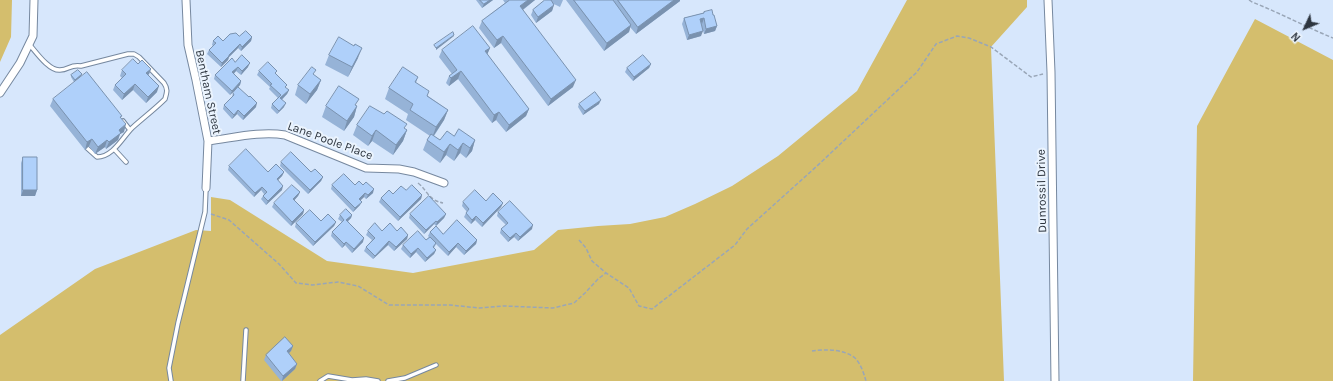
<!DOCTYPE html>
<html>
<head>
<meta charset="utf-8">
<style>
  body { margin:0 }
  #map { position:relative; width:1333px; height:381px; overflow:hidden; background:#d7e7fc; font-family:Karla,sans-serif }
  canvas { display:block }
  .north { position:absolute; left:1285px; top:8px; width:40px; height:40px; -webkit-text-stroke:3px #ebf4fe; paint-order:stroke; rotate:226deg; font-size:11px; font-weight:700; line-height:16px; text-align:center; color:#2d353f }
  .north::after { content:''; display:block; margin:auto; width:14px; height:18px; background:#2d353f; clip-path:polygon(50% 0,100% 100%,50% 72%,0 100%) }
</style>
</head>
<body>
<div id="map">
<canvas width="1333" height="381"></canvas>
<div class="north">N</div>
</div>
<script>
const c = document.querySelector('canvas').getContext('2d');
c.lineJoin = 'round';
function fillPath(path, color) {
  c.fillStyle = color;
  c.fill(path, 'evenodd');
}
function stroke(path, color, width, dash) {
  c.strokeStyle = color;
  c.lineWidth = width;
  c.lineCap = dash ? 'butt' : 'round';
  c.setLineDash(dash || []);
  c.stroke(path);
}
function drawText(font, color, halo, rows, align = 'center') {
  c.font = font + ' Karla,sans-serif';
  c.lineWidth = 4;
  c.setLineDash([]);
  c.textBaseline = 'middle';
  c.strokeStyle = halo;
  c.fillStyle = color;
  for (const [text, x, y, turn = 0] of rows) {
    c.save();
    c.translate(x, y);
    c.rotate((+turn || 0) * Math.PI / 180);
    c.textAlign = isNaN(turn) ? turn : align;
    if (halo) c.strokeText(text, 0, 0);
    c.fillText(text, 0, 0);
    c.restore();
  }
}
fillPath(new Path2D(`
  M 0,0 L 12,0 L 11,37 L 0,62 Z
  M 907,0 L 1027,0 L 1027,7 L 991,47 L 1004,381 L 0,381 L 0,335 L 95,269 L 196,230 L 211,231 L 211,197 L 230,200 L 327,261 L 413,273 L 534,250 L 558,230 L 598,226 L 630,224 L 665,217 L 695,204 L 732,186 L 778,156 L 857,91 Z
  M 1255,19 L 1333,60 L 1333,381 L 1193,381 L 1197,126 Z`), '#d4be6d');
const service = new Path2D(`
  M 29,44 C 36,52 49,71 60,70 C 69,70 70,64 81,66 L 128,54 L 134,54 L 139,57 L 164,83 C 168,89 167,92 165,99 C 155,109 143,118 132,128 C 122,138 113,157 97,157 L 87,148
  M 123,121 L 130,130
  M 114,149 L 126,162
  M 171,381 L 169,368 L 178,323 L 205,212 L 206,188
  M 243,381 L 246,330
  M 320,381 L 328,376 L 352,380 L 366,379 L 378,381
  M 388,381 L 405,378 L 436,365`);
const minor = new Path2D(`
  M 186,0 L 188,45 L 196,80 L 208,141 L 206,188
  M 1048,0 L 1051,72 L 1055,381
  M 0,93 L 20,63 L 33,36 L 34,0
  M 208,141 C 233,138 260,131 285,135 L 366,168 L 399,169 L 414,172 L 444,183`);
stroke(service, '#76889f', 5.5);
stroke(minor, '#76889f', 9);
stroke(new Path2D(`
  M 1249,0 L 1252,2 C 1280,13 1306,27 1333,38
  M 418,183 C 428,191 428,200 443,203
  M 211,214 L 229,220 L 279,264 L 296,283 L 312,285 L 338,282 L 358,286 L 389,305 L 450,305 L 479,308 L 504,306 L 553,308 L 574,303 L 585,293 L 598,279 L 606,273
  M 579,240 L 586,248 L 592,261 L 606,273 L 629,288 L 639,306 L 652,309 L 735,245 L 747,229 L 817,166 L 917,72 L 936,44 L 957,36 L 969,38 L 991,47 L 1031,77 L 1043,74
  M 812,351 C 825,349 844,349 855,358 C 861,364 864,374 866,381`), '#99a6b7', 1.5, [4, 2]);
stroke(service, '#fff', 3.5);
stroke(minor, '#fff', 7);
fillPath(new Path2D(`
  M 476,0 L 493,0 L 482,8 Z
  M 503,0 L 535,0 L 523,10 L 573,87 L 548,106 L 501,43 L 494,48 L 479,28 L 482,21 L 505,3 Z
  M 545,0 L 563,0 L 560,7 L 554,4 L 552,11 L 536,23 L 531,15 L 533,10 Z
  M 566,0 L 680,0 L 680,1 L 636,34 L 630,27 L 629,32 L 604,51 Z
  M 704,12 L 713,15 L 717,26 L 715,31 L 704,34 L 701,24 L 701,36 L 687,40 L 682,24 L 684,18 L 703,13 Z
  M 239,36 L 252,37 L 251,41 L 241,51 L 238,48 L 229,57 L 228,60 L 221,67 L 207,54 L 209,50 L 213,46 L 212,45 L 213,41 L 223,41 Z
  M 490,48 L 487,54 L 529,109 L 526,116 L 506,132 L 496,120 L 492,123 L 458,79 L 449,86 L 446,83 L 449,76 L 452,74 L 439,57 L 442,50 Z
  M 329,55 L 358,58 L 348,77 L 325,65 Z
  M 235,62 L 248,67 L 241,75 L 236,71 L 234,74 L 241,81 L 240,85 L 230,95 L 214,79 L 215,75 Z
  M 138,64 L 151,69 L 149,74 L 148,75 L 157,92 L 146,103 L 133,90 L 122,100 L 113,90 L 115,85 L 122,78 L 120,76 L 122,70 Z
  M 651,64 L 649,68 L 633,81 L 625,72 L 627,68 Z
  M 259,71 L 276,74 L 286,88 L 289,90 L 287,94 L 282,100 L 284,107 L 277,114 L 271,108 L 272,104 L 278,98 L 269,89 L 270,87 L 257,75 Z
  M 82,74 L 81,76 L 74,82 L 71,77 L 71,75 Z
  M 314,75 L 321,80 L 317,90 L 306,104 L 295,95 L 298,85 Z
  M 418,77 L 416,83 L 428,96 L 448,110 L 444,120 L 434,136 L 440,140 L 454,136 L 475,140 L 472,151 L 466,158 L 460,153 L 454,161 L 446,155 L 440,163 L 423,150 L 427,140 L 430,136 L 406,120 L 408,114 L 385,99 L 389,88 Z
  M 233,93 L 256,107 L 243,120 L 237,114 L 232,119 L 223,109 L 224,105 L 232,97 Z
  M 53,99 L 121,118 L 124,132 L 120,134 L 118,140 L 106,149 L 105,147 L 95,154 L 89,146 L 85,150 L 50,106 Z
  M 579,104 L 599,104 L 583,115 L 578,107 Z
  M 326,106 L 357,106 L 354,117 L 344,131 L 322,117 Z
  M 357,125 L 405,129 L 407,130 L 403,141 L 393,155 L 372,141 L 368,146 L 353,135 Z
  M 23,157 L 37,190 L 35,196 L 21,196 L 21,163 Z
  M 281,162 L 311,172 L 323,177 L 321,181 L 308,194 L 280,166 Z
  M 229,166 L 268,172 L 284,172 L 282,176 L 278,180 L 282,190 L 266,205 L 261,199 L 263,196 L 264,194 L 261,190 L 254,197 L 228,170 Z
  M 332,185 L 363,185 L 373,193 L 366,199 L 364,197 L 360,200 L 360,205 L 353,212 L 331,189 Z
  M 406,190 L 422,195 L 421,199 L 398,221 L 379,202 L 381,198 Z
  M 300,192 L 298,196 L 294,200 L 304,210 L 303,214 L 291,226 L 272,207 L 274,203 Z
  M 486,201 L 503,203 L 501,207 L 482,227 L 475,220 L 471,224 L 464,217 L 466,213 L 467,212 L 462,206 L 463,202 Z
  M 498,212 L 532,229 L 518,241 L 514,237 L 508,242 L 500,233 L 501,229 L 506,225 L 497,216 Z
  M 410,214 L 446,214 L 444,218 L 436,226 L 443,234 L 477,240 L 476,244 L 464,255 L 456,247 L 448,256 L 436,244 L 434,248 L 436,250 L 434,254 L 425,262 L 416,252 L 410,258 L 401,249 L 403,245 L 426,240 L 429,237 L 428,236 L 430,232 L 436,226 L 434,224 L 424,234 L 409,218 Z
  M 340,215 L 352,215 L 351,218 L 348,221 L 363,242 L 352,253 L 345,245 L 342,248 L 331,236 L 332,232 L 342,222 L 338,219 Z
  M 321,221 L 336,222 L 334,226 L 313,246 L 295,227 L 296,223 Z
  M 368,231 L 397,231 L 408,235 L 407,239 L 394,251 L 388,245 L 373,259 L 364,251 L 366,247 L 372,240 L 366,235 Z
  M 293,346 L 291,351 L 289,353 L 297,364 L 295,369 L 282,381 L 281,381 L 264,360 L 266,355 Z`), '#96b3d7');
fillPath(new Path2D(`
  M 490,0 L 493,0 L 482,8 L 484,4 Z
  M 528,0 L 535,0 L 517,14 L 520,6 Z
  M 674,0 L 680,0 L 680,1 L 636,34 L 638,27 Z
  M 554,5 L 552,11 L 536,23 L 538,17 Z
  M 704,18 L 702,24 L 700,19 Z
  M 631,25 L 629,32 L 604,51 L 607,43 Z
  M 717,26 L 715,31 L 704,34 L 706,29 Z
  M 703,31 L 701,36 L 687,40 L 689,35 Z
  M 454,35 L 454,36 L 436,50 L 436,48 Z
  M 503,36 L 501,43 L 494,48 L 497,40 Z
  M 252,37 L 251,41 L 241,51 L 242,47 Z
  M 240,44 L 238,48 L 229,57 L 228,60 L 221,67 L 222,63 L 229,55 Z
  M 362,48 L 358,58 L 348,77 L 352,67 Z
  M 490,48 L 487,55 L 485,51 Z
  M 250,63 L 248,67 L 241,75 L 242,71 Z
  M 651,64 L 649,68 L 633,81 L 634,77 Z
  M 238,67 L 236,71 L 231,76 L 232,72 Z
  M 151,69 L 149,74 L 144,79 L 146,73 Z
  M 461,71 L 458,79 L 449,86 L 451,78 Z
  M 82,74 L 81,76 L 74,82 L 75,80 Z
  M 321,80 L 317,90 L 306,104 L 310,94 Z
  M 576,80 L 573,87 L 548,106 L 551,99 Z
  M 241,81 L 240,85 L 230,95 L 232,91 Z
  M 135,84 L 133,90 L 122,100 L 124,94 Z
  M 159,86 L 157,92 L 146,103 L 148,97 Z
  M 289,90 L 287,94 L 279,102 L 280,98 Z
  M 601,100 L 599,104 L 583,115 L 585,111 Z
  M 257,103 L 256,107 L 243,120 L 244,116 Z
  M 286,103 L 284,107 L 277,114 L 279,111 Z
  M 357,106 L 354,117 L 344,131 L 347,121 Z
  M 529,109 L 526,116 L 506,132 L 509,125 Z
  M 238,110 L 237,114 L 232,119 L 234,115 Z
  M 448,110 L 444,120 L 432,138 L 436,127 Z
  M 499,112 L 496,120 L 492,123 L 494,115 Z
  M 126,124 L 124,132 L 120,134 L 118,140 L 106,149 L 109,142 L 119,130 Z
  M 376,130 L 372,141 L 368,146 L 372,136 Z
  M 407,130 L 403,141 L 393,155 L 396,145 Z
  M 92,139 L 89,146 L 85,150 L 87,142 Z
  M 107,140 L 105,147 L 95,154 L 98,147 Z
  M 475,140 L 472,151 L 466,158 L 470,148 Z
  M 463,143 L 460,153 L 454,161 L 458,150 Z
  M 450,144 L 446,155 L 440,163 L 444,152 Z
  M 284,172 L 282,176 L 275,183 L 277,179 Z
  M 323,177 L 321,181 L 308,194 L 310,190 Z
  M 283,186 L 282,190 L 266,205 L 268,201 Z
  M 262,187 L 261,190 L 254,197 L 255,193 Z
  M 374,189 L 373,193 L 366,199 L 368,195 Z
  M 23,190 L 37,190 L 35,196 L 21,196 Z
  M 300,192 L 298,196 L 292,203 L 293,199 Z
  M 365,193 L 364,197 L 358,203 L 359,199 Z
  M 422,195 L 421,199 L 398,221 L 400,217 Z
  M 362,202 L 360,205 L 353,212 L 355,208 Z
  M 503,203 L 501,207 L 482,227 L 483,223 Z
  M 304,210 L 303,214 L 291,226 L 292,222 Z
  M 446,214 L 444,218 L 436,226 L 437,222 Z
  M 352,215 L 351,218 L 345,224 L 346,220 Z
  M 476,216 L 475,220 L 471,224 L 472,220 Z
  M 436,221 L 434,224 L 424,234 L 426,230 Z
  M 336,222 L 334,226 L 313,246 L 315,242 Z
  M 533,225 L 532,229 L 518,241 L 520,237 Z
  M 516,233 L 514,237 L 508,242 L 510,238 Z
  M 408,235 L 407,239 L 394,251 L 396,247 Z
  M 364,238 L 363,242 L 352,253 L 354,249 Z
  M 477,240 L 476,244 L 464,255 L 466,251 Z
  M 389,241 L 388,245 L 373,259 L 375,256 Z
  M 346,242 L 345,245 L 342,248 L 344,244 Z
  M 458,243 L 456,247 L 448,256 L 449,252 Z
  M 418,248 L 416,252 L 410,258 L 411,254 Z
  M 436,250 L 434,254 L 425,262 L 427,258 Z
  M 293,346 L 291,351 L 285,357 L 287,351 Z
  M 297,364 L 295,369 L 282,381 L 283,376 Z`), '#7a92af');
const building = new Path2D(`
  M 480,0 L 490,0 L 484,4 Z
  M 510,0 L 528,0 L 520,6 L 576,80 L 551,99 L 503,36 L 497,40 L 482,21 Z
  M 545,0 L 551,0 L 554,5 L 538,17 L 533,10 Z
  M 574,0 L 613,0 L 631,25 L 607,43 Z
  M 618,0 L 674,0 L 638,27 Z
  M 712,10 L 713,15 L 714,15 L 717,26 L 706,29 L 704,18 L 700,19 L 703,31 L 689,35 L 684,18 L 704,13 L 704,12 Z
  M 473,26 L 490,48 L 485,51 L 529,109 L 509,125 L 499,112 L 494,115 L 461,71 L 451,78 L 449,76 L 457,70 L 442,50 Z
  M 246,31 L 252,37 L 242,47 L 240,44 L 229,55 L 229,56 L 222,63 L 209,50 L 216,43 L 213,41 L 218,36 L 223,41 L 230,34 L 236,33 L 239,36 Z
  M 453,32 L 454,35 L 436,48 L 434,45 Z
  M 339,37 L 354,46 L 355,44 L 362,48 L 352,67 L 329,55 Z
  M 242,55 L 250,63 L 242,71 L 238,67 L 232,72 L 241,81 L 232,91 L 215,75 L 232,58 L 235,62 Z
  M 643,55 L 651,64 L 634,77 L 627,68 Z
  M 133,59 L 138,64 L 142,60 L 151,69 L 146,73 L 159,86 L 148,97 L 135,84 L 124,94 L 115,85 L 126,74 L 122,70 Z
  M 268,62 L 277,71 L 275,73 L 287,85 L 285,87 L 289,90 L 280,98 L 286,103 L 279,111 L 272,104 L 281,95 L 270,85 L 272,84 L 259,71 Z
  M 312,67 L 316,70 L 313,74 L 321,80 L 310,94 L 298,85 Z
  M 403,67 L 418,77 L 415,82 L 429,91 L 427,96 L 448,110 L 436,127 L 410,110 L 413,104 L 389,88 Z
  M 78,70 L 82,74 L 75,80 L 71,75 Z
  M 87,72 L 122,116 L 120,117 L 126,124 L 119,130 L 121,133 L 109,142 L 107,140 L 98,147 L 92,139 L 87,142 L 53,99 Z
  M 339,86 L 359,99 L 355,105 L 357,106 L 347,121 L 326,106 Z
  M 238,87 L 249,97 L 250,96 L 257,103 L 244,116 L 238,110 L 234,115 L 224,105 L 234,95 L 233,93 Z
  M 595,92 L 601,100 L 585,111 L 579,104 Z
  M 370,106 L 384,114 L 387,111 L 407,124 L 404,128 L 407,130 L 396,145 L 376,130 L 372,136 L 357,125 Z
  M 459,129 L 475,140 L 470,148 L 463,143 L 458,150 L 450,144 L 444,152 L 427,140 L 431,134 L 440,140 L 447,131 L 454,136 Z
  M 246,149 L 268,172 L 276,164 L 284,172 L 277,179 L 283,186 L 268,201 L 263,196 L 267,192 L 262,187 L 255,193 L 229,166 Z
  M 291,152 L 311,172 L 315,169 L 323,177 L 310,190 L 281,162 Z
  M 23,157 L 37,157 L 37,190 L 23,190 Z
  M 344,174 L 355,185 L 359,181 L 363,185 L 366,182 L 374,189 L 368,195 L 365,193 L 359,199 L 362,202 L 355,208 L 332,185 Z
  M 292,185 L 300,192 L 293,199 L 304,210 L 292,222 L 274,203 Z
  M 412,185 L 422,195 L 400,217 L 381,198 L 389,190 L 393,194 L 401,186 L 406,190 Z
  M 475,190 L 486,201 L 493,193 L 503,203 L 483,223 L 476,216 L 472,220 L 466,213 L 469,209 L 463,202 Z
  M 429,196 L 446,214 L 437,222 L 436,221 L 426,230 L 410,214 Z
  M 510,201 L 533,225 L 520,237 L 516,233 L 510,238 L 501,229 L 508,223 L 498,212 Z
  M 346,209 L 352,215 L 346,220 L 364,238 L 354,249 L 346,242 L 344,244 L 332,232 L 344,220 L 340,215 Z
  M 310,210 L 321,221 L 328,214 L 336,222 L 315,242 L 296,223 Z
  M 457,220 L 477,240 L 466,251 L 458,243 L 449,252 L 430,232 L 436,226 L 443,234 Z
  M 375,223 L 382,231 L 390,223 L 397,231 L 401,227 L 408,235 L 396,247 L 389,241 L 375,256 L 366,247 L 375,238 L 368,231 Z
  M 418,231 L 426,240 L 430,237 L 436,243 L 433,247 L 436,250 L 427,258 L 418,248 L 411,254 L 403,245 Z
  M 285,337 L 293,346 L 287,351 L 297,364 L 283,376 L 266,355 Z`);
fillPath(building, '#afd0fa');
stroke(building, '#7a92af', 1);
drawText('12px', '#2d353f', '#ebf4fe', [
  ["Bentham Street",208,92,78],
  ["Lane Poole Place",330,141,20],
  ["Dunrossil Drive",1042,191,-91]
]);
</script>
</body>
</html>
